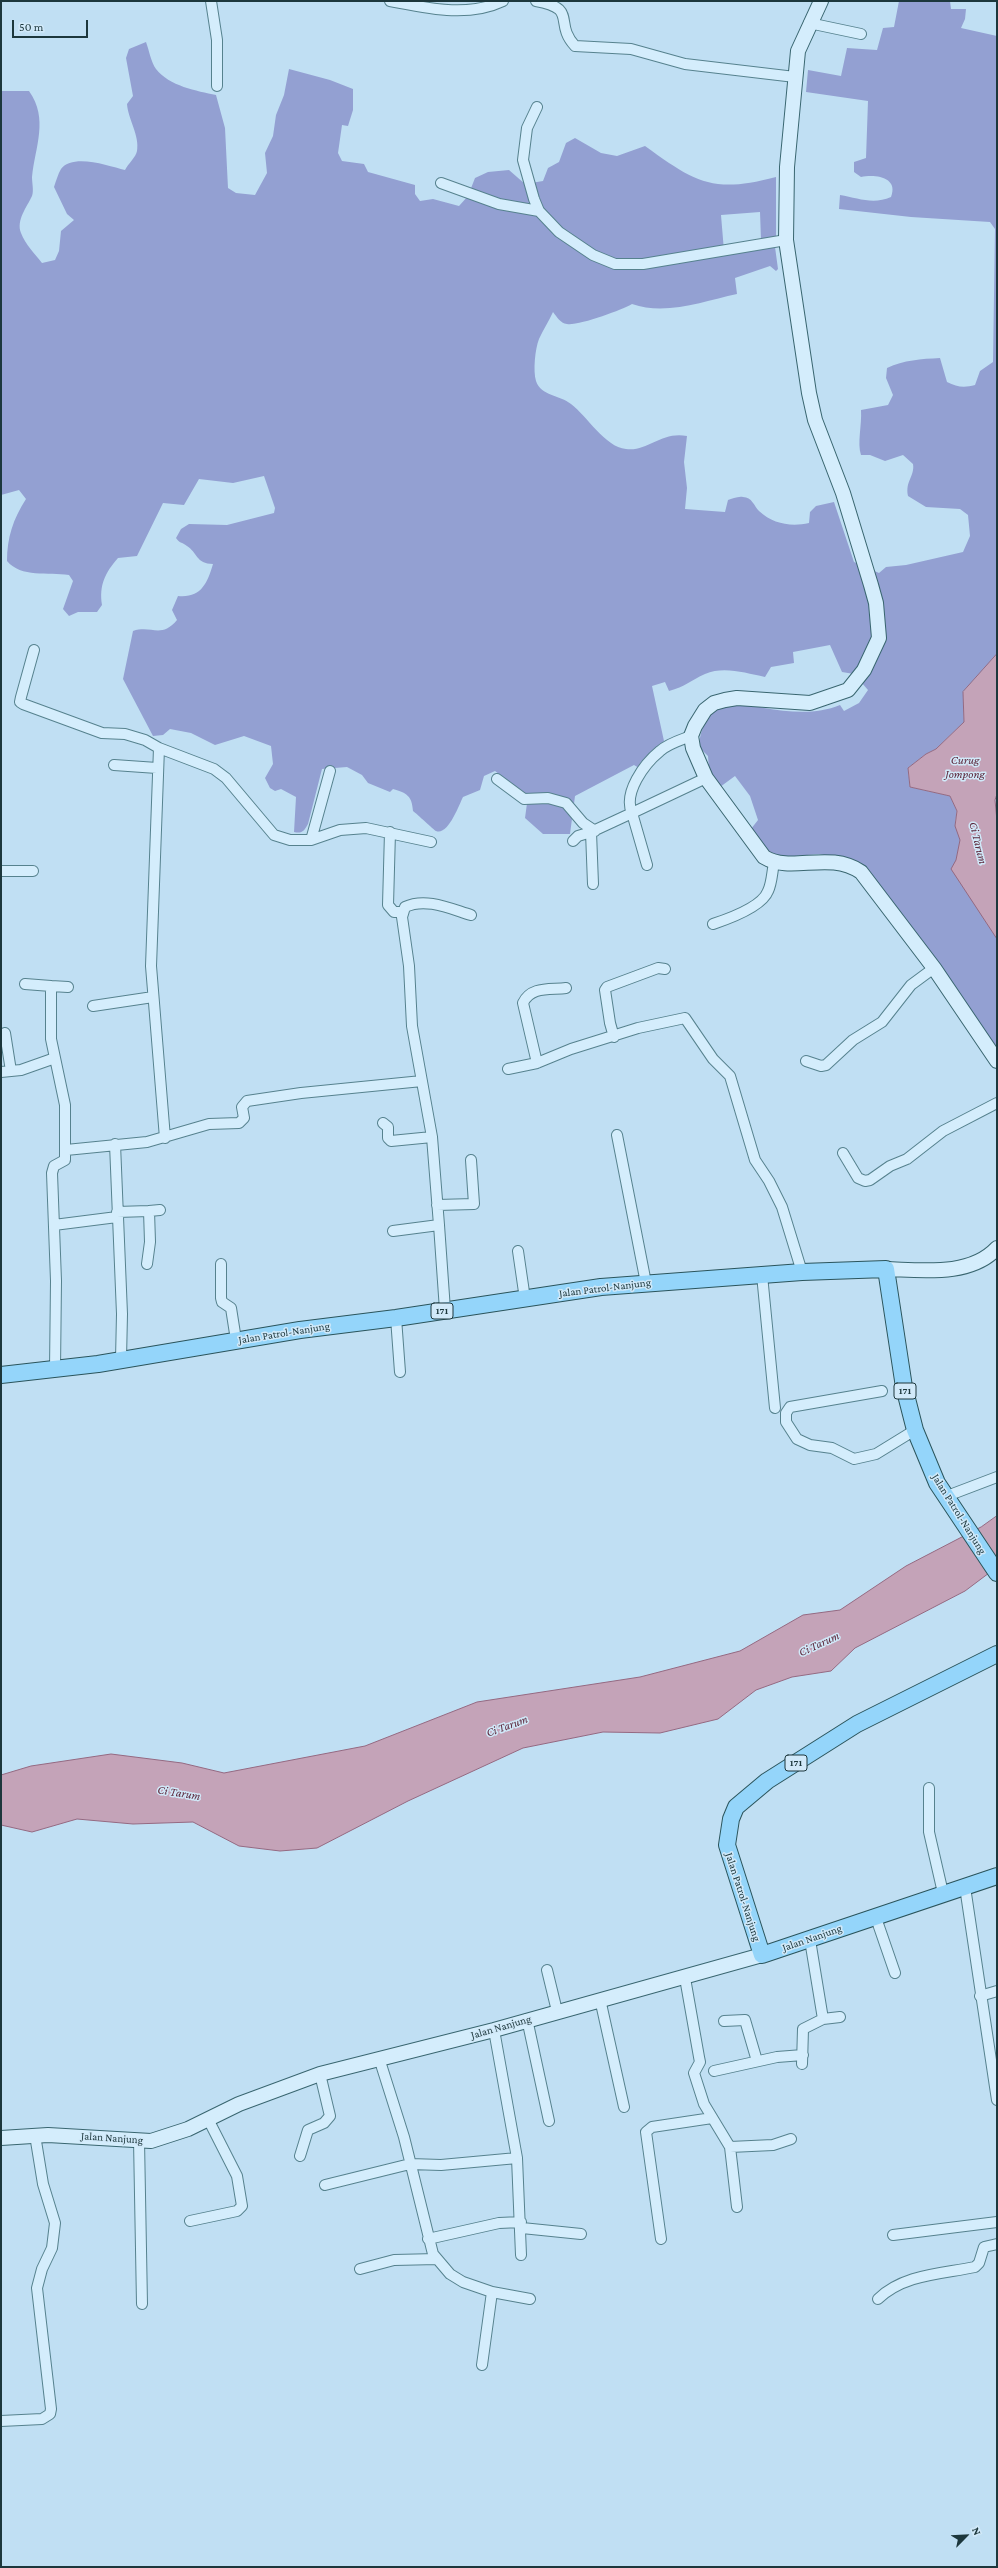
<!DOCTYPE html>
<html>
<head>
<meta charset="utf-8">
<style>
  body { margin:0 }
  #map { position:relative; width:998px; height:2568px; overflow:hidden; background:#c0dff3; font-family:"Crimson Pro",serif }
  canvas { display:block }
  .frame { position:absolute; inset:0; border:2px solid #1c373c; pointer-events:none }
  .north { position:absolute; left:946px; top:2516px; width:40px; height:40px; -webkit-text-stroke:3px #d1e9f9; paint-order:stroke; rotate:66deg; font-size:11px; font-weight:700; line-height:16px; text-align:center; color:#1c373c }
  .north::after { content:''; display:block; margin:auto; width:14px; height:18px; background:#1c373c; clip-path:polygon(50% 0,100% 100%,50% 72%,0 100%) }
  .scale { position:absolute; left:12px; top:20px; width:76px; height:18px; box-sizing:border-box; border:2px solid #1c373c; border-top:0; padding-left:5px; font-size:12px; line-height:14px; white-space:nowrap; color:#1c373c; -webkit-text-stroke:3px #d1e9f9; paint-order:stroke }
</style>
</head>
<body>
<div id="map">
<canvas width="998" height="2568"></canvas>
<div class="frame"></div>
<div class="north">N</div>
<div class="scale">50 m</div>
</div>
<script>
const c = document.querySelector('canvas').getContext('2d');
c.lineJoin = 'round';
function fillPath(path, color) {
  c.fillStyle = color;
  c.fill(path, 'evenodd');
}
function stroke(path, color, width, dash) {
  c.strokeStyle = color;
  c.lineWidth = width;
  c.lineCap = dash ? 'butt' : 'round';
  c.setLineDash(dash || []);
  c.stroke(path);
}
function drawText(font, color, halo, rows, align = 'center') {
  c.font = font + ' "Crimson Pro",serif';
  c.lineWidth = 3;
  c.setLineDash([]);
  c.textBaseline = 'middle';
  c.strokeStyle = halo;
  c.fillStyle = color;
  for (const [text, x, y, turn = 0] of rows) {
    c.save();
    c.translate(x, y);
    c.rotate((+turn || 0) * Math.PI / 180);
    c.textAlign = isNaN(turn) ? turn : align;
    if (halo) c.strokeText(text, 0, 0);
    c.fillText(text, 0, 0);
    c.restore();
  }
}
fillPath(new Path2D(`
  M 899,1 L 950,1 L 951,9 L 966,9 L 965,19 L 961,28 L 997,36 L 997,654 L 963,692 L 964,722 L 936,749 L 926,754 L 908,768 L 910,787 L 950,796 L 957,811 L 955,824 L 961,840 L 956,861 L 970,895 L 997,939 L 997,1047 L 848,860 L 819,854 L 770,858 L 751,829 L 758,820 L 750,796 L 735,776 L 720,787 L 709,770 L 708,756 L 699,747 C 700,725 712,703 737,703 C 746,702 756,706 764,708 C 789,712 816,715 840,705 L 844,711 L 859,703 L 868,690 L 854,674 L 842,672 L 830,645 L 793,652 L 794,663 L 771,667 L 765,677 C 745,673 724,666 705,674 C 691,680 685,687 669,691 L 665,682 L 652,686 L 664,741 L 639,768 L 634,765 L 575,796 L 570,834 L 543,834 L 525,818 L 528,796 L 495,771 L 484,776 L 480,790 L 463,797 C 459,805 448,836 436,831 C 434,830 417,814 413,811 C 412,796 407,793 393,789 L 390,792 L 368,783 L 362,775 L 347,767 L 322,769 L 308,824 C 304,831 302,834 294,832 L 296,797 L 281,789 L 275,791 L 270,788 L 265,778 L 273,764 L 271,746 L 244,736 L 215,745 L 191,733 L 170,729 L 163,735 L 153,736 L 123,679 L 133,631 C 152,625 161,639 177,620 L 172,610 L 178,596 C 201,598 207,584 213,564 C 196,564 197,552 187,546 C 182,542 179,543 176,538 L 181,529 L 189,524 L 227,525 L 274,513 L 275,508 L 264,476 L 233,483 L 199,479 L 184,505 L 163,503 L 137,556 L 118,558 C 105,573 99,585 102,605 L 97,612 L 78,612 L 69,616 L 63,609 L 73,581 L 69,575 C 48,572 21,578 7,561 C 7,538 13,519 26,499 L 19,490 L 1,495 L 1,91 L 29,91 C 49,119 35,147 32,177 C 32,183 34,191 32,196 C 27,207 16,220 21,233 C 25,244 35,254 42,263 L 55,260 L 59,251 L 61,231 L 74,220 L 67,214 L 54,187 C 56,181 58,174 61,169 C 73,153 109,166 125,170 C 128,164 136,157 137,151 C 140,136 128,119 127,104 L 133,96 L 126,58 L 129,49 L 146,42 C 149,50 151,62 156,69 C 169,86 197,91 216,95 L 225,128 L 228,188 L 236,193 L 255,195 L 267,173 L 265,153 L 273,136 L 276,115 L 284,95 L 289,69 L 330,80 L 353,89 L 353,110 L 348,126 L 342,125 L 338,153 L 342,161 L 364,164 L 368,172 L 415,185 L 415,194 L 420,201 L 433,199 L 459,206 L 468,196 L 475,178 L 488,172 L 509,170 L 525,184 L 543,181 L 548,168 L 559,162 L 566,143 L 575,138 L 601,153 L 617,156 L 645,146 C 695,182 712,194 776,177 L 776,239 L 761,240 L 760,212 L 721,215 L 724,251 L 775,247 L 778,269 L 776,271 L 770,266 L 735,278 L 737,294 C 704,301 666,316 632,304 C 622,310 578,326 567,324 C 560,323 557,317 553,312 C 549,321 543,330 539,339 C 535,349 533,371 536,381 C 541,396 560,395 571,404 C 587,416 605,447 626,449 C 648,452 661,431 687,436 L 684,462 L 687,488 L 685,509 L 725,512 L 728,500 C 732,499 738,496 743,497 C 752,497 754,506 759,511 C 773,524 791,527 809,523 L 810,512 L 816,506 L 834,502 L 854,562 L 879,573 L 886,567 L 906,565 L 963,552 L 970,536 L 968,515 L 960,509 L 926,507 L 908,496 C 905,481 915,476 913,464 L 903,455 L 885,461 L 870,455 L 861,455 C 857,443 862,425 861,410 L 888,405 L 893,395 L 886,378 L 887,368 C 904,360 921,359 940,358 L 947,382 C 957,387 964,388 975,385 L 980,371 L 993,362 L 995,229 L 990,222 L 911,217 L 839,209 L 840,195 C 858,198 873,205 891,197 C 899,177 875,174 861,177 L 854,172 L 854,162 L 866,158 L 868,101 L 806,92 L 808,70 L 841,76 L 847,48 L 877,50 L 883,28 L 894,27 Z`), '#93a0d2');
const water = new Path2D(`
  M 997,654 L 997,794 L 995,800 L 997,821 L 997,939 L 951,869 L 956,860 L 960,840 L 955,826 L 957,811 L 950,796 L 910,787 L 908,768 L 926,754 L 936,749 L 964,722 L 963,692 Z
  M 997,1516 L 997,1567 L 965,1591 L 855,1648 L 831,1671 L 792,1677 L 756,1690 L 718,1719 L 660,1733 L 603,1732 L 523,1748 L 408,1801 L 317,1848 L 280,1851 L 239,1846 L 193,1822 L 133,1824 L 77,1819 L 32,1832 L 1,1825 L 1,1775 L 31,1766 L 111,1754 L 182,1763 L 224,1773 L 365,1746 L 477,1702 L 640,1677 L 740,1651 L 803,1615 L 840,1610 L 906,1566 L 981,1527 Z`);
fillPath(water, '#c4a3b8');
stroke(water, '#946981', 1);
const street = new Path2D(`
  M 211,1 L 217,40 L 217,86
  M 390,1 C 427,8 467,18 503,1
  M 536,1 C 579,9 553,22 575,46 L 631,49 L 685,64 L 795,77
  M 809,23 L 861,34
  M 537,107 L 527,128 L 523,160 L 534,199 L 539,211 L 559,232 L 593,255 L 615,264 L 643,264 L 786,240
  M 441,183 L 499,204 L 539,211
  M 34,650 L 21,697 L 20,702 L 23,704 L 102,733 L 125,734 L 145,740 L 159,748 L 214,769 L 226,778 L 274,835 L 290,840 L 311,840 L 340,830 L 366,828 L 431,842
  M 159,748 L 151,966 L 165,1138
  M 114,765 L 157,768
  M 497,779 L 524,799 L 548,798 L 566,803 L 583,823 L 595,831
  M 390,832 L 388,905 L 394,912 L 403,912
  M 311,840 L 330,771
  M 573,841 L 578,836 L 591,832
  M 647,865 L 632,813 L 706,778
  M 1,871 L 33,871
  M 593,884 L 591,832 L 632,813 C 623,793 644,764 660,751 C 669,743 681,740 691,736
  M 713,924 C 728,919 762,907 768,891 C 772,883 772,872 774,863
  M 25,984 L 51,986
  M 93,1006 L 153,997
  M 5,1033 L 11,1071
  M 614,1037 L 610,1023 L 605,990 L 607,987 L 658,968 L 665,969
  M 806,1061 L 821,1066 L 826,1065 L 853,1040 L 882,1022 L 911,985 L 934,968
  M 537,1063 L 523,1003 C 531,986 550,990 566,988
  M 508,1069 L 537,1063 L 571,1049 L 638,1028 L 685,1018 L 713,1059 L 730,1076 L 755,1160 L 769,1181 L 782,1207 L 802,1272
  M 1,1072 L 21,1070 L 55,1058
  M 383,1123 L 388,1127 L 388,1138 L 391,1141 L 432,1137
  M 617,1135 L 646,1283
  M 115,1144 L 122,1314 L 121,1359
  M 66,1150 L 147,1142 L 209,1124 L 239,1123 L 244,1118 L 242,1107 L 247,1101 L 301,1093 L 422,1081
  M 843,1153 L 858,1178 L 865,1181 L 870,1180 L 890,1166 L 907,1159 L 943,1131 L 997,1103
  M 437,1205 L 474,1204 L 471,1160
  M 149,1211 L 160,1210
  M 117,1212 L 149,1211 L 150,1242 L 147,1264
  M 54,1225 L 117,1217
  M 439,1225 L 432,1137 L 412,1026 L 409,966 L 402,917 L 405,907 C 426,897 451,909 471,915
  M 393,1231 L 439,1225 L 445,1310
  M 518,1251 L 525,1299
  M 221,1264 L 221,1298 L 222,1302 L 231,1308 L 236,1340
  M 762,1275 L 775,1408
  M 396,1318 L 400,1372
  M 55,1369 L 56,1281 L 52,1173 L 54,1166 L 65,1160 L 65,1105 L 51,1039 L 51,986 L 68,987
  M 882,1391 L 790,1407 L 786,1413 L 786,1422 L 797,1439 L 810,1445 L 832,1448 L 854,1459 L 876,1454 L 915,1430
  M 947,1496 L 997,1477
  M 929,1788 L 929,1832 L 943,1893
  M 965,1887 L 997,2100
  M 876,1918 L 895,1973
  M 547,1970 L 557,2011
  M 685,1978 L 699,2057 L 700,2062 L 694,2073 L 704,2104 L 730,2147 L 737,2207
  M 980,1996 L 997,1991
  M 600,1999 L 624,2107
  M 527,2019 L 549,2121
  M 823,2019 L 840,2017
  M 724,2021 L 745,2020 L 757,2061
  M 494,2030 L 517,2158 L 521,2255
  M 379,2058 L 404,2137 L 433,2254 L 450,2274 L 463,2282 L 492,2292 L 482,2365
  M 802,2064 L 803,2029 L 823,2019 L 810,1940
  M 714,2071 L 777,2057 L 803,2055
  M 139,2140 L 142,2304
  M 730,2147 L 773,2145 L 791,2139
  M 300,2156 L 308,2130 L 324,2123 L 330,2116 L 320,2074
  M 325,2185 L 410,2164 L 441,2165 L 517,2158
  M 190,2221 L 237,2211 L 242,2206 L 237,2176 L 208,2119
  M 522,2228 L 581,2234
  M 893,2235 L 997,2222
  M 428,2239 L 499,2223 L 521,2222
  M 661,2239 L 646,2132 L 652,2127 L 712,2118
  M 360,2269 L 394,2260 L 437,2259
  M 492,2292 L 530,2299
  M 878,2299 C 904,2274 942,2274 975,2267 L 979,2263 L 984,2247 L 997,2244
  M 1,2421 L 42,2419 L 50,2414 L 51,2409 L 37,2288 L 42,2269 L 52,2248 L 55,2223 L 43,2184 L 35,2135`);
const secondary = new Path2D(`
  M 821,1 L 798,51 L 787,167 L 786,240 L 809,393 L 815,420 L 843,493 L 871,585 L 876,603 L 879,638 L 864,670 L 848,690 L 810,703 L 737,698 L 725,700 L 714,703 L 705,710 L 695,726 L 691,736 L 693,748 L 706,778 L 764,857 C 792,874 828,850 861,872 L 934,968 L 997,1061
  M 886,1269 C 922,1270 970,1277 997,1248
  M 1,2138 L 48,2135 L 151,2141 L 188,2129 L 239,2104 L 320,2074 L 494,2030 L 762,1955`);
const primary = new Path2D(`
  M 1,1375 L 98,1364 L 300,1330 L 396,1318 L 601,1287 L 802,1272 L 886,1269 L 904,1387 L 915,1430 L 937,1483 L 997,1573
  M 997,1654 L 857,1724 L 767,1781 L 736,1807 L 731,1819 L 727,1845 L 762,1955 L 997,1876`);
stroke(street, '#56828e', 12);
stroke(secondary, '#396670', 16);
stroke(primary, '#2a545b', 18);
stroke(street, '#d4edfc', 10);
stroke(secondary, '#d4edfc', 14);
stroke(primary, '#94d5fa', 16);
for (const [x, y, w] of [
  [442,1311,22],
  [905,1391,22],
  [796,1763,22]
]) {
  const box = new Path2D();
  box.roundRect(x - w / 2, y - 8, w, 16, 3);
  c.fillStyle = '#d1e9f9';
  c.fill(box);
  stroke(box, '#1c373c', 1);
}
drawText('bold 10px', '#1c373c', null, [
  ["171",442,1311],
  ["171",905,1391],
  ["171",796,1763]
]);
drawText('11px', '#1c373c', '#d1e9f9', [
  ["Jalan Patrol-Nanjung",605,1288,-7],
  ["Jalan Patrol-Nanjung",284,1333,-9],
  ["Jalan Patrol-Nanjung",959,1514,58],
  ["Jalan Patrol-Nanjung",743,1897,72],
  ["Jalan Nanjung",812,1938,-19],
  ["Jalan Nanjung",501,2027,-16],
  ["Jalan Nanjung",112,2138,4]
]);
drawText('italic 12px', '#5e293d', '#d1e9f9', [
  ["Curug",965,760],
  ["Jompong",965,774],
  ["Ci Tarum",978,843,76],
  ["Ci Tarum",819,1644,-25],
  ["Ci Tarum",507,1726,-20],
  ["Ci Tarum",179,1793,9]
]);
</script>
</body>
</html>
